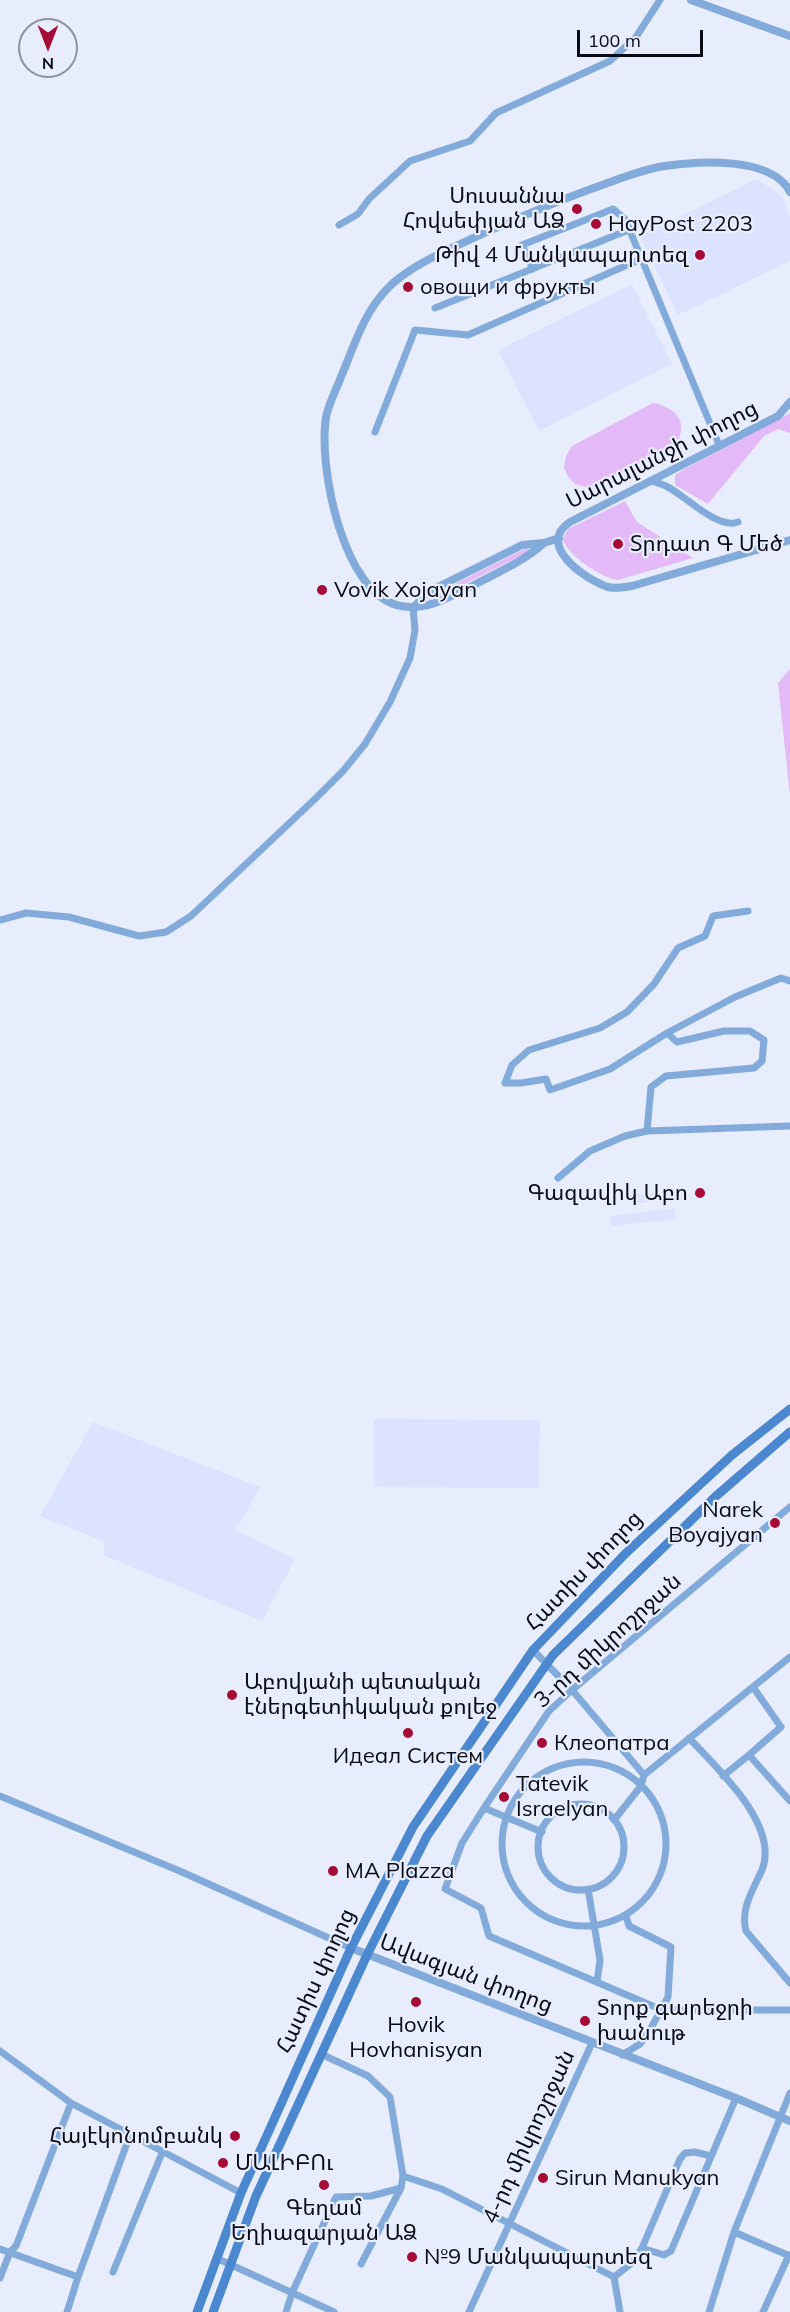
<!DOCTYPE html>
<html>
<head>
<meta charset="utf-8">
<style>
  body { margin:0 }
  #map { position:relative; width:790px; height:2312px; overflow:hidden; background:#e8edfd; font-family:Mulish,sans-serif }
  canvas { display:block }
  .north { position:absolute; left:18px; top:18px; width:60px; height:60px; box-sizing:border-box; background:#e8edfd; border:2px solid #8f93a0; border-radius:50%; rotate:180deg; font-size:16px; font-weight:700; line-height:24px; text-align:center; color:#0a0c15 }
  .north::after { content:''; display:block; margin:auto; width:21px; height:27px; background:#a60b36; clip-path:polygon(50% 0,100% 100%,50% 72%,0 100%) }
  .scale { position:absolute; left:577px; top:30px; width:126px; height:27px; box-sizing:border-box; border:3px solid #0a0c15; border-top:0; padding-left:8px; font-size:18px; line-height:21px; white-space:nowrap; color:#0a0c15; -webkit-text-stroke:4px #e8edfd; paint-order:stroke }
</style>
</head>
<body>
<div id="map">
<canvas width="790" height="2312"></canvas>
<div class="north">N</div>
<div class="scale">100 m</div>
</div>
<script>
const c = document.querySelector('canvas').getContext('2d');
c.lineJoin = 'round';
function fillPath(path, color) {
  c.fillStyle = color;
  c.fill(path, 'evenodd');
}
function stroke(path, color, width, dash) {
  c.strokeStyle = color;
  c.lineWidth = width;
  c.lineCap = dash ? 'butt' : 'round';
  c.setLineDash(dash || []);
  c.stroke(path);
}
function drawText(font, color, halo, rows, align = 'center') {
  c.font = font + ' Mulish,"Noto Sans Armenian",sans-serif';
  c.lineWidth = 4.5;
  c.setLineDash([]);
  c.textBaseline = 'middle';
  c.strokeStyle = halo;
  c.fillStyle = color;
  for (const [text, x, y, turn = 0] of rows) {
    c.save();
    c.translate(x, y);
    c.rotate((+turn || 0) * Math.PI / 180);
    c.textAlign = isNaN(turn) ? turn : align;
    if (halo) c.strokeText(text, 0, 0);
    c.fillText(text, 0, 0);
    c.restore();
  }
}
fillPath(new Path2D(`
  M 757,179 L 782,196 L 790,217 L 790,261 L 678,315 L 640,236 Z
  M 632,284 L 672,364 L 539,431 L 498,350 Z
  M 683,1190 L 683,1199 L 630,1204 L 629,1195 Z
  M 674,1208 L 676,1219 L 612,1226 L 610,1216 Z
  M 374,1419 L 540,1420 L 539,1488 L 374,1487 Z
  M 93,1422 L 260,1487 L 236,1530 L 295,1559 L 262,1621 L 103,1555 L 105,1542 L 40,1516 Z`), '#dce3ff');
fillPath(new Path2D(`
  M 653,403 C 677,408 689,422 676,445 L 596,486 L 585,487 L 575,484 L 569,478 L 564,468 L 566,456 L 572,446 Z
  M 790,413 L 790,433 L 778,429 L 764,436 L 708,504 L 675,485 L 675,475 L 686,468 Z
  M 625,501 L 637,522 L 693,558 L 618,580 C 603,579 565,554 563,539 L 568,529 Z
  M 524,549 L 530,549 L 528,552 L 435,599 L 428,600 L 433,595 Z
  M 790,669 L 790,795 L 778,683 Z`), '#e3b9f8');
stroke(new Path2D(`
  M 339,225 L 358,214 L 369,199 L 410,161 L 470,141 L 496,113 L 610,61 L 636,37 L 660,0
  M 533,269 L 522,245 L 613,209 L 625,219 L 719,445
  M 435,308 L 631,229
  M 375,432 L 415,330 L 468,335 L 643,258
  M 652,481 C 657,483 662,484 666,486 C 685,495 717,530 738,522
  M 748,911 L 713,916 L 705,936 L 678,948 L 654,984 L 627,1012 L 600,1028 L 529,1050 L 512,1065 L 505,1083 L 521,1083 L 546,1079 L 550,1090 L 610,1069 L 667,1033 L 735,997 L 781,978 L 790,981
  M 0,920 L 26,913 L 69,917 L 139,936 L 166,932 L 191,916 L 316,798 L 343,771 L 365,744 L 390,702 L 410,658 L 415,630 L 413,607
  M 647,1131 L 651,1087 L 666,1076 L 754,1068 L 762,1061 L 764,1040 L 750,1031 L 724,1031 L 677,1042 L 667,1033
  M 558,1178 L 590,1151 L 625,1136 L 647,1131 L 790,1126
  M 790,1507 L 572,1690 L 549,1711 L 484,1808 L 462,1843 L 445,1889 L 481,1908 L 489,1936 L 662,2010 L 790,2010
  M 533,1650 L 572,1690 L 644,1775
  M 689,1738 C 717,1768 780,1825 762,1870 C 753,1890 740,1909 746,1931 L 790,1983
  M 749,1755 L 781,1727 L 753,1687
  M502 1844a82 82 0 1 1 164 0a82 82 0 1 1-164 0Z
  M 723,1776 L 749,1755 L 790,1801
  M 0,1796 L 182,1872 L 351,1948
  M538 1847a43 43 0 1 1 86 0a43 43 0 1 1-86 0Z
  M 484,1808 L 542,1832
  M 614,1820 L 641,1786 L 644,1775 L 790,1657
  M 588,1889 L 600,1960 L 597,1982
  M 0,2051 L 71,2103 L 241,2193
  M 321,2054 L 368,2076 L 390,2097 L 403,2176 L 442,2189 L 614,2277 L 620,2312
  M 622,2055 L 640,2044 L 651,2028 L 668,1997 L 671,1947 L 629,1926 L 626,1916
  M 734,2232 L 790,2256
  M 642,2248 L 664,2255 L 671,2251 L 736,2098
  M 0,2249 L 78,2277 L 67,2312
  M 216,2258 L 334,2312
  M 361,2264 L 401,2188 L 403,2176
  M 113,2272 L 162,2153
  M 78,2277 L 130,2135
  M 614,2277 L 633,2262 L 642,2248 L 680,2159 L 685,2153 L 695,2152 L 711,2156
  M 0,2278 L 10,2252 L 16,2246 L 71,2103
  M 286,2312 L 292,2293 L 336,2197 L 371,2196 L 401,2188
  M 469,2312 L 592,2043
  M 709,2312 L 734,2232 L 790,2093
  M 763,2312 L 789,2255`), '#82aadb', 7);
stroke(new Path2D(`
  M 691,0 L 790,36
  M 790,402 L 778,416 L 570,522 C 535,545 586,580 608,587 C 616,589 624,587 632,586 L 790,540
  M 544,543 C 523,562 498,572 474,585 C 451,596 428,611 401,606 C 343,596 318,466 326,417 C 329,403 336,390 341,377 C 354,346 364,312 388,288 C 408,267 445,251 471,239 C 515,219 559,200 605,184 C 624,177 644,169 665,166 C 698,161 772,156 790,192
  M 414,607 L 428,592 L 522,545 L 544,543 L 559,538
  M 351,1948 L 736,2098 L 790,2121`), '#82aadb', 8);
stroke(new Path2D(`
  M 197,2312 L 241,2193 L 268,2133 L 351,1948 L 413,1827 L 533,1650 L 626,1553 L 732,1455 L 790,1409
  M 213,2312 L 256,2196 L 367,1955 L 427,1836 L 553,1655 L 715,1497 L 790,1432`), '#4b88cf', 9);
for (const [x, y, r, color] of [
  [577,209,6,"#a60b36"],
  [596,224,6,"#a60b36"],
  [700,255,6,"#a60b36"],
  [408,287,6,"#a60b36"],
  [618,544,6,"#a60b36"],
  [322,590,6,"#a60b36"],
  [700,1193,6,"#a60b36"],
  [775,1523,6,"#a60b36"],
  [232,1695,6,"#a60b36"],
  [408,1733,6,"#a60b36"],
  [542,1743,6,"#a60b36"],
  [504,1797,6,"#a60b36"],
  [333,1871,6,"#a60b36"],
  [416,2002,6,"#a60b36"],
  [585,2021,6,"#a60b36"],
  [235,2136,6,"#a60b36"],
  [223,2163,6,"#a60b36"],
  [543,2178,6,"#a60b36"],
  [324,2185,6,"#a60b36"],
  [412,2257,6,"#a60b36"]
]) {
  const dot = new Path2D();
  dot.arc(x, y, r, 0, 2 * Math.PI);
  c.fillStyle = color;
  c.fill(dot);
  stroke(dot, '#e8edfd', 2);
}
drawText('22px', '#0a0c15', '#e8edfd', [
  ["Սուսաննա",565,196,"right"],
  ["Հովսեփյան ԱՁ",565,221,"right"],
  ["HayPost 2203",608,224],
  ["Թիվ 4 Մանկապարտեզ",688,255,"right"],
  ["овощи и фрукты",420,287],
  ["Տրդատ Գ Մեծ",630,544],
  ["Vovik Xojayan",334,590],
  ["Գազավիկ Աբո",688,1193,"right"],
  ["Narek",763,1510,"right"],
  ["Boyajyan",763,1535,"right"],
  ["Աբովյանի պետական",244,1682],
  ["էներգետիկական քոլեջ",244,1707],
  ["Клеопатра",554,1743],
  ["Идеал Систем",408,1756,"center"],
  ["Tatevik",516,1784],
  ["Israelyan",516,1809],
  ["MA Plazza",345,1871],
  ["Տորք գարեջրի",597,2008],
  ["խանութ",597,2033],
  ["Hovik",416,2025,"center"],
  ["Hovhanisyan",416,2050,"center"],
  ["Հայէկոնոմբանկ",223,2136,"right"],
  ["ՄԱԼԻԲՈւ",235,2163],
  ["Sirun Manukyan",555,2178],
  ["Գեղամ",324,2208,"center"],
  ["Եղիազարյան ԱՁ",324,2233,"center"],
  ["№9 Մանկապարտեզ",424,2257]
], 'left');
drawText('22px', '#0a0c15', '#e8edfd', [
  ["Սարալանջի փողոց",662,455,-27],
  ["Հատիս փողոց",584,1571,-46],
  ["3-րդ միկրոշրջան",608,1641,-42],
  ["Ավագյան փողոց",466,1974,21],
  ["Հատիս փողոց",316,1981,-65],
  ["4-րդ միկրոշրջան",529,2137,-65]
]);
</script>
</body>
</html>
